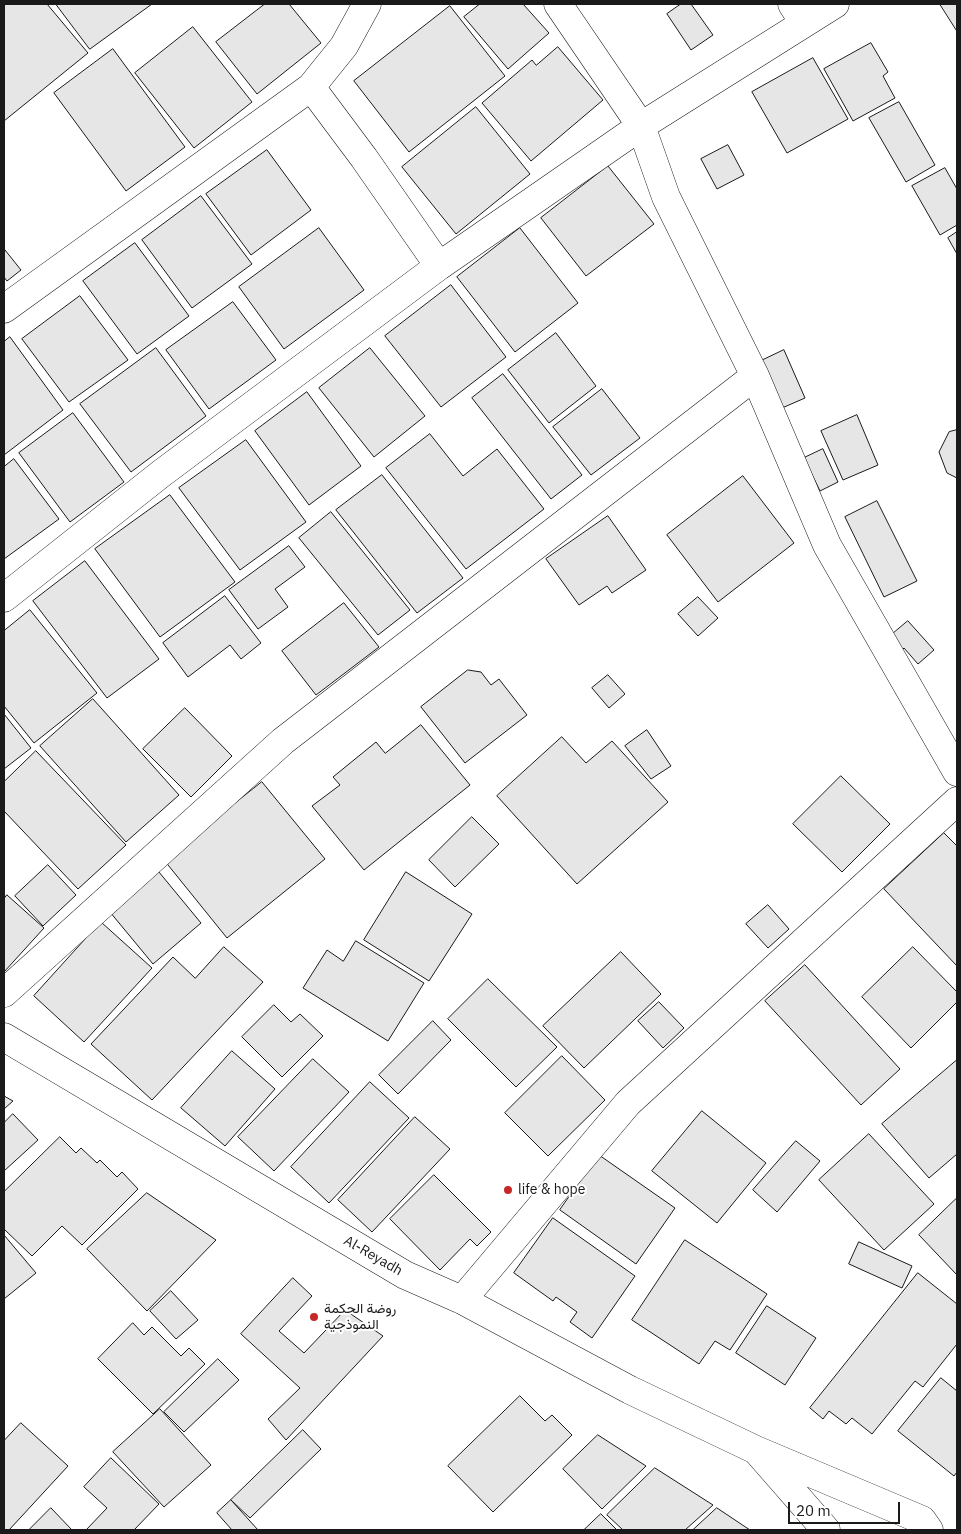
<!DOCTYPE html>
<html>
<head>
<meta charset="utf-8">
<style>
  body { margin:0 }
  #map { position:relative; width:961px; height:1534px; overflow:hidden; background:#fff; font-family:"IBM Plex Sans",sans-serif }
  canvas { display:block }
  .frame { position:absolute; inset:0; border:5px solid #1a1a1a; pointer-events:none }
  .scale { position:absolute; left:788px; top:1502px; width:112px; height:22px; box-sizing:border-box; border:2px solid #1a1a1a; border-top:0; padding-left:6px; font-size:15px; line-height:18px; white-space:nowrap; color:#1a1a1a; -webkit-text-stroke:4px #fff; paint-order:stroke }
</style>
</head>
<body>
<div id="map">
<canvas width="961" height="1534"></canvas>
<div class="frame"></div>
<div class="scale">20 m</div>
</div>
<script>
const c = document.querySelector('canvas').getContext('2d');
c.lineJoin = 'round';
function fillPath(path, color) {
  c.fillStyle = color;
  c.fill(path, 'evenodd');
}
function stroke(path, color, width, dash) {
  c.strokeStyle = color;
  c.lineWidth = width;
  c.lineCap = dash ? 'butt' : 'round';
  c.setLineDash(dash || []);
  c.stroke(path);
}
function drawText(font, color, halo, rows, align = 'center') {
  c.font = font + ' "IBM Plex Sans",Vazirmatn,sans-serif';
  c.lineWidth = 4;
  c.setLineDash([]);
  c.textBaseline = 'middle';
  c.strokeStyle = halo;
  c.fillStyle = color;
  for (const [text, x, y, turn = 0] of rows) {
    c.save();
    c.translate(x, y);
    c.rotate((+turn || 0) * Math.PI / 180);
    c.textAlign = isNaN(turn) ? turn : align;
    if (halo) c.strokeText(text, 0, 0);
    c.fillText(text, 0, 0);
    c.restore();
  }
}
const building = new Path2D(`
  M 4,4 L 47,4 L 88,53 L 4,121 Z
  M 56,4 L 152,4 L 90,49 Z
  M 265,4 L 289,4 L 321,43 L 257,94 L 216,42 Z
  M 480,4 L 523,4 L 549,33 L 508,69 L 464,17 Z
  M 681,4 L 691,4 L 713,35 L 691,50 L 667,14 Z
  M 940,4 L 957,4 L 957,31 Z
  M 450,6 L 505,76 L 409,152 L 354,81 Z
  M 193,27 L 252,102 L 194,148 L 135,73 Z
  M 871,43 L 888,72 L 883,76 L 895,98 L 853,121 L 824,69 Z
  M 558,47 L 603,100 L 531,161 L 482,103 L 532,60 L 536,65 Z
  M 113,49 L 185,147 L 126,191 L 54,93 Z
  M 813,58 L 848,119 L 787,153 L 752,92 Z
  M 899,102 L 935,165 L 906,182 L 869,118 Z
  M 476,107 L 530,174 L 456,234 L 402,167 Z
  M 728,145 L 744,175 L 717,189 L 701,159 Z
  M 267,150 L 311,210 L 251,255 L 206,194 Z
  M 608,166 L 654,224 L 586,276 L 541,218 Z
  M 945,168 L 957,189 L 957,225 L 940,235 L 912,186 Z
  M 201,196 L 252,264 L 192,308 L 142,240 Z
  M 319,228 L 364,290 L 284,349 L 239,287 Z
  M 520,228 L 578,303 L 515,352 L 457,277 Z
  M 957,232 L 957,254 L 948,238 Z
  M 135,243 L 189,316 L 137,354 L 83,281 Z
  M 5,250 L 21,270 L 7,281 L 4,277 L 4,252 Z
  M 451,285 L 506,357 L 441,407 L 385,336 Z
  M 80,296 L 128,360 L 69,402 L 22,339 Z
  M 233,302 L 276,360 L 209,409 L 166,350 Z
  M 556,333 L 596,386 L 549,423 L 508,370 Z
  M 10,337 L 63,410 L 4,455 L 4,342 Z
  M 156,348 L 206,416 L 131,472 L 80,404 Z
  M 370,348 L 425,416 L 374,457 L 319,388 Z
  M 784,350 L 805,398 L 782,408 L 761,361 Z
  M 503,374 L 582,475 L 551,499 L 472,398 Z
  M 602,389 L 640,438 L 591,475 L 553,427 Z
  M 307,392 L 361,466 L 309,505 L 255,431 Z
  M 73,413 L 124,482 L 70,522 L 19,453 Z
  M 857,415 L 878,465 L 843,480 L 821,431 Z
  M 957,430 L 957,478 L 947,473 L 939,452 L 949,432 Z
  M 430,434 L 463,476 L 497,449 L 544,509 L 466,569 L 386,468 Z
  M 246,440 L 306,522 L 240,570 L 179,488 Z
  M 823,449 L 838,482 L 820,491 L 804,458 Z
  M 14,459 L 59,519 L 4,559 L 4,467 Z
  M 382,475 L 463,578 L 417,613 L 336,510 Z
  M 743,476 L 794,543 L 718,602 L 667,535 Z
  M 170,495 L 235,582 L 160,637 L 95,549 Z
  M 877,501 L 917,581 L 884,597 L 845,517 Z
  M 331,512 L 410,610 L 378,635 L 299,538 Z
  M 608,516 L 646,570 L 612,593 L 607,586 L 579,605 L 546,559 Z
  M 289,546 L 305,567 L 275,589 L 288,607 L 258,629 L 229,590 Z
  M 85,561 L 159,659 L 107,698 L 33,601 Z
  M 225,596 L 261,643 L 241,659 L 230,645 L 188,677 L 163,643 Z
  M 698,597 L 718,618 L 698,636 L 678,614 Z
  M 344,603 L 379,647 L 316,695 L 282,651 Z
  M 30,610 L 97,693 L 34,743 L 4,706 L 4,631 Z
  M 908,621 L 934,650 L 918,664 L 904,648 L 901,651 L 889,637 Z
  M 468,670 L 481,672 L 491,685 L 499,679 L 527,715 L 465,763 L 421,707 Z
  M 608,675 L 625,694 L 609,708 L 592,688 Z
  M 93,699 L 179,795 L 126,842 L 40,746 Z
  M 185,708 L 232,756 L 191,797 L 143,749 Z
  M 4,714 L 31,748 L 4,769 Z
  M 421,725 L 470,785 L 364,870 L 312,806 L 340,785 L 333,777 L 376,742 L 385,753 Z
  M 647,730 L 671,766 L 651,779 L 625,746 Z
  M 562,737 L 586,763 L 612,741 L 668,802 L 577,884 L 497,796 Z
  M 36,751 L 126,845 L 78,889 L 4,811 L 4,782 Z
  M 841,776 L 890,824 L 842,872 L 793,824 Z
  M 262,782 L 325,859 L 227,938 L 164,860 Z
  M 472,817 L 499,844 L 455,887 L 429,860 Z
  M 944,833 L 957,846 L 957,966 L 884,889 Z
  M 48,865 L 76,895 L 43,926 L 15,896 Z
  M 154,866 L 201,923 L 153,964 L 105,906 Z
  M 406,872 L 472,914 L 429,981 L 364,940 Z
  M 7,895 L 44,928 L 4,972 L 4,899 Z
  M 768,905 L 789,929 L 768,948 L 746,924 Z
  M 101,922 L 152,968 L 84,1042 L 34,996 Z
  M 356,941 L 424,983 L 388,1041 L 303,988 L 327,950 L 343,961 Z
  M 224,947 L 263,982 L 152,1100 L 91,1044 L 173,957 L 195,978 Z
  M 913,947 L 957,992 L 957,1002 L 911,1048 L 862,997 Z
  M 621,952 L 661,994 L 584,1068 L 543,1026 Z
  M 805,965 L 900,1069 L 861,1105 L 765,1001 Z
  M 488,979 L 557,1047 L 516,1087 L 448,1019 Z
  M 659,1002 L 684,1028 L 663,1048 L 638,1021 Z
  M 274,1005 L 291,1022 L 300,1014 L 323,1036 L 282,1077 L 242,1037 Z
  M 433,1021 L 451,1040 L 398,1094 L 379,1075 Z
  M 232,1051 L 275,1089 L 225,1146 L 181,1108 Z
  M 562,1056 L 605,1100 L 548,1156 L 505,1113 Z
  M 313,1059 L 349,1092 L 274,1171 L 238,1137 Z
  M 957,1060 L 957,1154 L 929,1178 L 882,1124 Z
  M 370,1082 L 409,1118 L 329,1203 L 291,1167 Z
  M 4,1096 L 13,1101 L 4,1109 Z
  M 702,1111 L 766,1163 L 717,1223 L 652,1171 Z
  M 13,1114 L 38,1140 L 4,1171 L 4,1123 Z
  M 415,1117 L 450,1149 L 372,1232 L 338,1200 Z
  M 869,1134 L 934,1204 L 884,1250 L 819,1180 Z
  M 60,1137 L 76,1153 L 81,1148 L 97,1163 L 100,1160 L 117,1177 L 122,1172 L 138,1189 L 82,1245 L 62,1226 L 32,1256 L 4,1229 L 4,1192 Z
  M 796,1141 L 820,1161 L 777,1212 L 753,1190 Z
  M 599,1155 L 675,1208 L 636,1264 L 560,1210 Z
  M 434,1175 L 491,1232 L 477,1246 L 470,1239 L 440,1270 L 390,1219 Z
  M 147,1193 L 216,1240 L 147,1311 L 87,1249 Z
  M 957,1198 L 957,1275 L 919,1235 Z
  M 553,1218 L 635,1276 L 592,1338 L 570,1322 L 577,1312 L 556,1297 L 553,1301 L 514,1273 Z
  M 4,1235 L 36,1273 L 4,1299 Z
  M 685,1240 L 767,1294 L 730,1350 L 715,1341 L 699,1364 L 632,1320 Z
  M 859,1242 L 912,1266 L 902,1288 L 849,1264 Z
  M 918,1273 L 957,1304 L 957,1344 L 923,1387 L 915,1381 L 872,1434 L 852,1418 L 846,1424 L 829,1411 L 823,1419 L 810,1408 Z
  M 293,1278 L 312,1296 L 279,1331 L 304,1353 L 345,1310 L 383,1336 L 286,1440 L 268,1419 L 300,1388 L 241,1334 Z
  M 171,1291 L 198,1320 L 176,1339 L 150,1311 Z
  M 767,1306 L 816,1338 L 785,1385 L 736,1353 Z
  M 133,1323 L 144,1335 L 152,1327 L 181,1356 L 189,1348 L 205,1364 L 153,1414 L 98,1359 Z
  M 218,1359 L 239,1380 L 184,1432 L 164,1412 Z
  M 941,1378 L 957,1391 L 957,1472 L 954,1476 L 898,1431 Z
  M 520,1396 L 545,1421 L 552,1415 L 572,1435 L 493,1512 L 448,1466 Z
  M 160,1409 L 211,1465 L 164,1507 L 113,1452 Z
  M 21,1423 L 68,1466 L 9,1530 L 4,1530 L 4,1441 Z
  M 303,1430 L 321,1449 L 250,1518 L 231,1500 Z
  M 598,1435 L 646,1466 L 602,1509 L 563,1469 Z
  M 111,1458 L 159,1504 L 134,1530 L 86,1530 L 107,1508 L 84,1487 Z
  M 655,1468 L 713,1505 L 685,1530 L 623,1530 L 607,1515 Z
  M 231,1500 L 258,1530 L 232,1530 L 217,1513 Z
  M 51,1508 L 72,1530 L 29,1530 Z
  M 717,1508 L 750,1530 L 693,1530 Z
  M 601,1514 L 617,1530 L 584,1530 Z`);
fillPath(building, '#e6e6e6');
stroke(building, '#1a1a1a', 1);
const minor = new Path2D(`
  M 558,4 L 641,126 L 666,197 L 755,376 L 827,545 L 957,772
  M 792,4 L 804,23
  M 311,87 L 364,158 L 439,266
  M 4,309 L 311,87 L 344,46 L 367,4
  M 4,598 L 162,473 L 439,266 L 641,126 L 835,4
  M 4,993 L 283,741 L 755,376
  M 4,1037 L 405,1275 L 462,1300 L 630,1390 L 756,1450
  M 462,1300 L 628,1103 L 957,801
  M 826,1530 L 756,1450 L 922,1520 L 929,1530`);
stroke(minor, '#1a1a1a', 29);
stroke(minor, '#fff', 28);
for (const [x, y, r, color] of [
  [508,1190,5,"#c62828"],
  [314,1317,5,"#c62828"]
]) {
  const dot = new Path2D();
  dot.arc(x, y, r, 0, 2 * Math.PI);
  c.fillStyle = color;
  c.fill(dot);
  stroke(dot, '#fff', 2);
}
drawText('14px', '#1a1a1a', '#fff', [
  ["life & hope",518,1190],
  ["روضة الحكمة",324,1309],
  ["النموذجية",324,1325]
], 'left');
drawText('14px', '#1a1a1a', '#fff', [
  ["Al-Reyadh",373,1256,30]
]);
</script>
</body>
</html>
